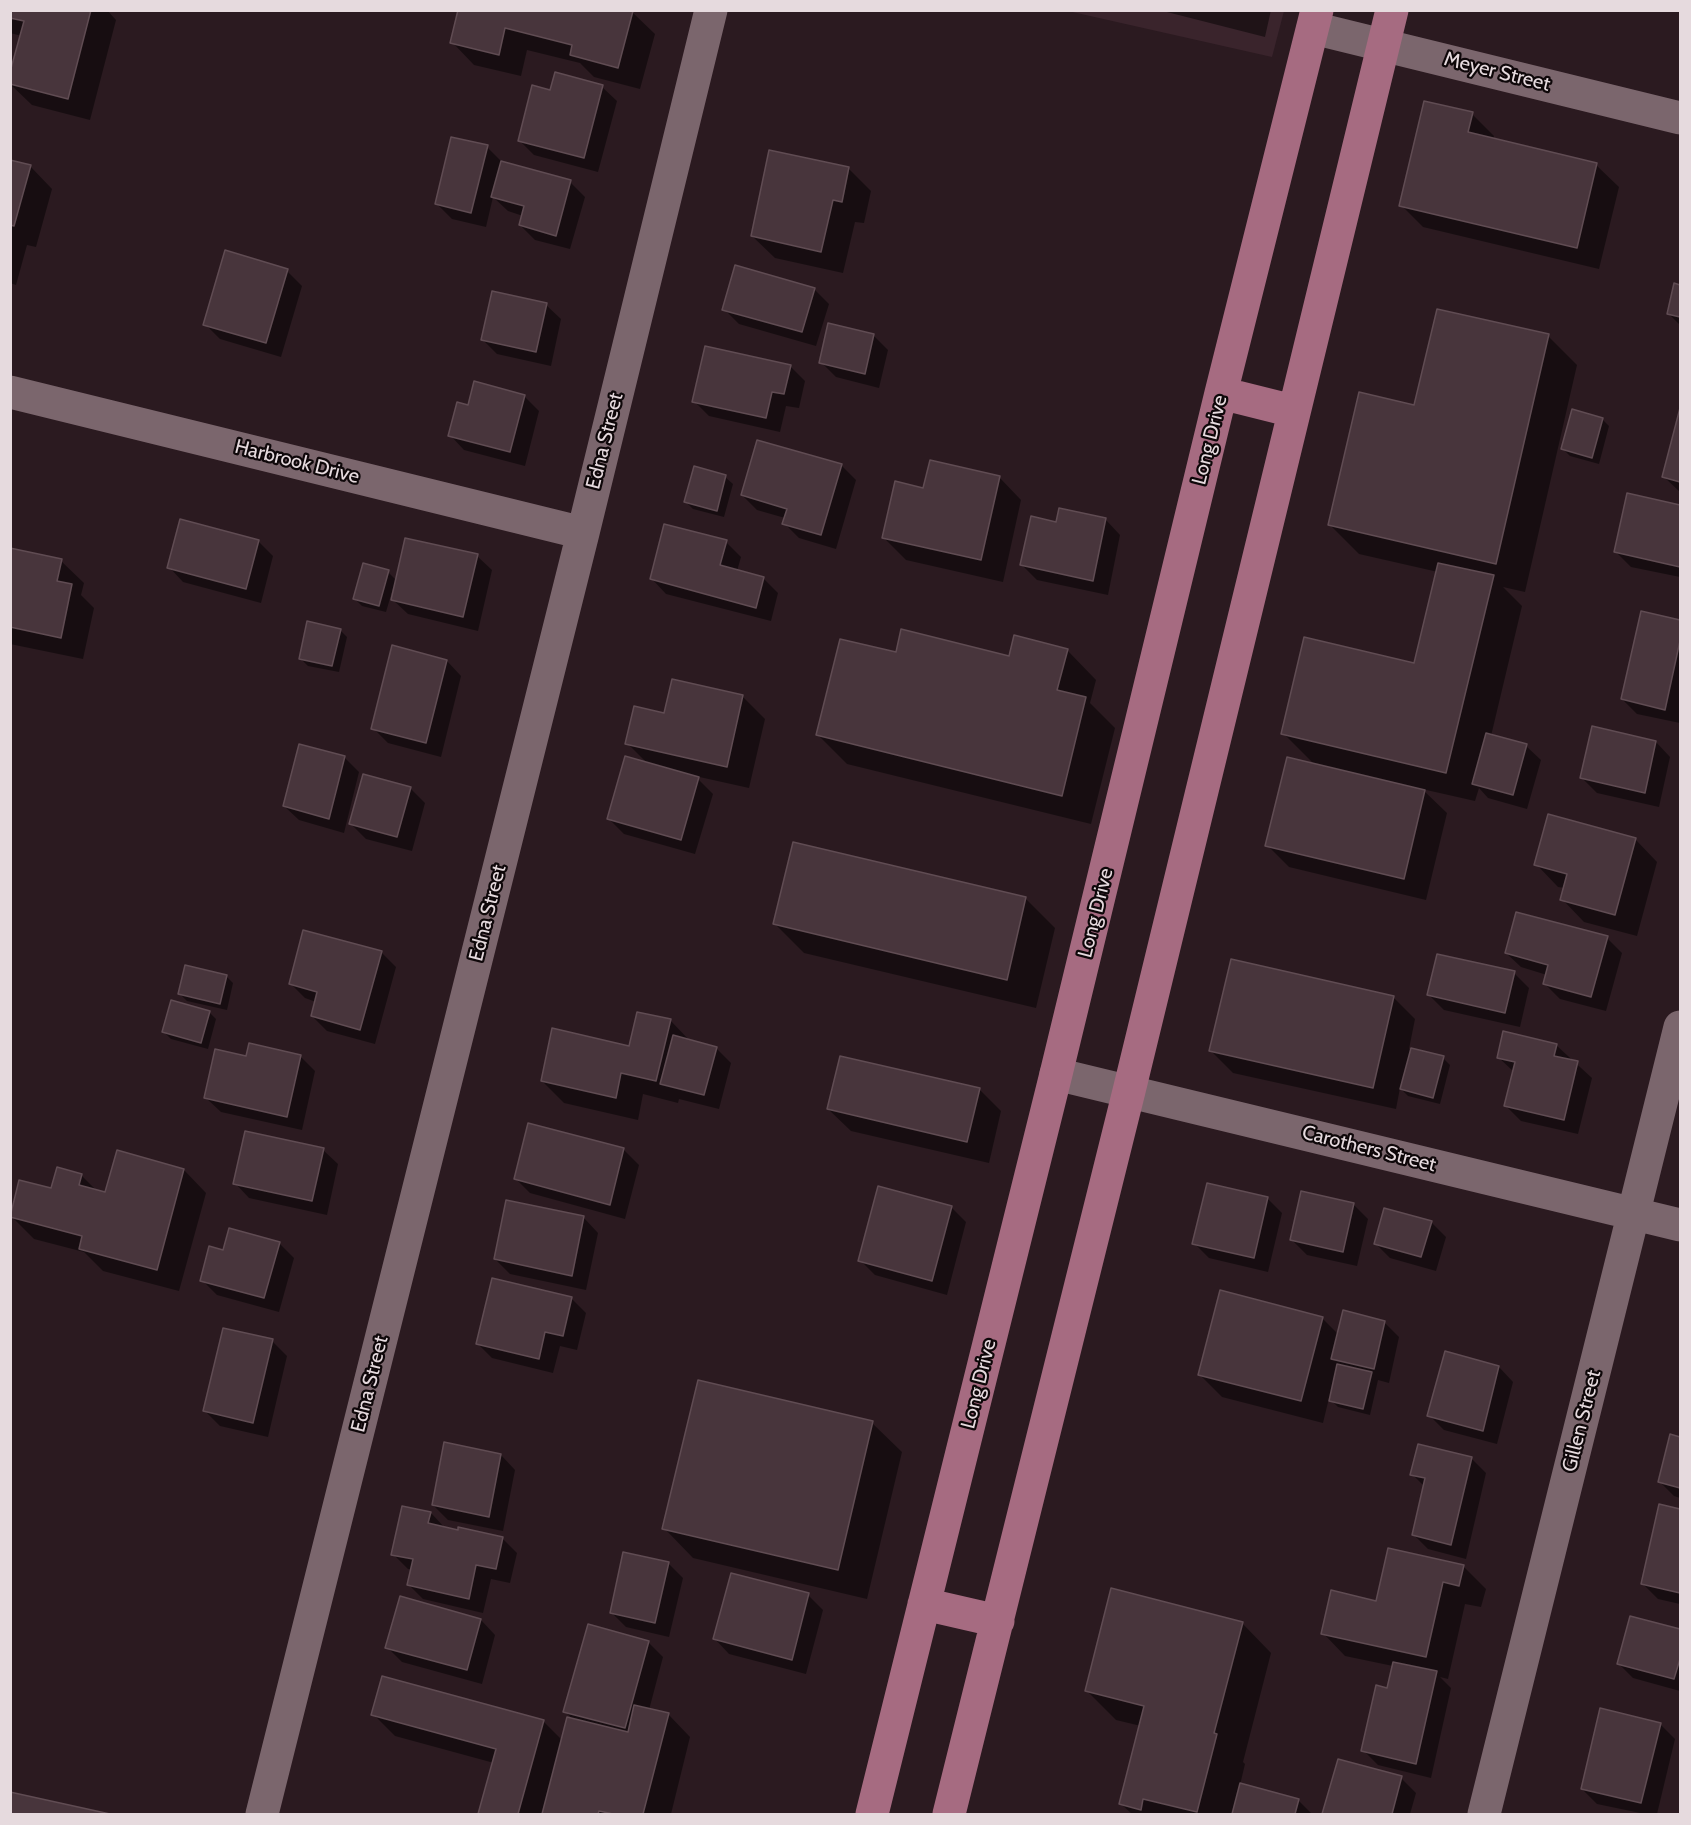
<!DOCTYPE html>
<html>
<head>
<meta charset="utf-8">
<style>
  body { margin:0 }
  #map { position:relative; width:1691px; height:1825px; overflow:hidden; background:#2b1a20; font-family:Cabin,sans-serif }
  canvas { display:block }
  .frame { position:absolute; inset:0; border:12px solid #e6dade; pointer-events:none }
</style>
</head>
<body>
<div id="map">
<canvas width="1691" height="1825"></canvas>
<div class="frame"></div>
</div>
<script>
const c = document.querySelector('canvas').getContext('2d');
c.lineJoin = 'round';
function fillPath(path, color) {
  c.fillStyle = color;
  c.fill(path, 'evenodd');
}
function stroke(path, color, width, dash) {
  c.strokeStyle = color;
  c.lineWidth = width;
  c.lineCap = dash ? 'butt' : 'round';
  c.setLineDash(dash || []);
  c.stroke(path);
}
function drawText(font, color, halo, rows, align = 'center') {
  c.font = font + ' Cabin,sans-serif';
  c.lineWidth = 4.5;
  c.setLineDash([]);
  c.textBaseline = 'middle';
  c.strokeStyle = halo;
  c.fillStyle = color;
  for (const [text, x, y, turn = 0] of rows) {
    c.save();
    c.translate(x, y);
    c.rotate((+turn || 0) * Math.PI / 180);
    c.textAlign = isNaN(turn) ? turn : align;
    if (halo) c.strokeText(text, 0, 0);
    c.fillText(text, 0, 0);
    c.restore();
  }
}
fillPath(new Path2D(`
  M 1068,11 L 1284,10 L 1284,11 L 1272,57 Z`), '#3a242c');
fillPath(new Path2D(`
  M 10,10 L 107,10 L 116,20 L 90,120 L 32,105 L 10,84 L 22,36 L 10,33 Z
  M 460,10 L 632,12 L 655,34 L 640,89 L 594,77 L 580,63 L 527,50 L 521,76 L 474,65 L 452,42 Z
  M 1159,10 L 1271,10 L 1265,37 Z
  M 602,87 L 617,101 L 598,172 L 534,155 L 519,140 L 551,92 Z
  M 1472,114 L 1494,136 L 1493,140 L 1596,165 L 1619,187 L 1599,269 L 1423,227 L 1401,205 Z
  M 487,147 L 502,162 L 570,182 L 585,197 L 570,249 L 535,240 L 520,225 L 523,216 L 508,211 L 493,197 L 486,227 L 452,219 L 437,204 Z
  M 10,161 L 30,166 L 52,189 L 36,247 L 27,245 L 16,285 L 10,283 Z
  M 848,168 L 871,191 L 864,223 L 855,222 L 843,273 L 775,258 L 752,236 Z
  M 287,271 L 302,286 L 281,357 L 220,339 L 205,324 Z
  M 1675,285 L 1680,286 L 1680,325 L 1668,313 Z
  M 814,289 L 829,304 L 816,346 L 739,324 L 724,309 Z
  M 546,305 L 561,319 L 551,366 L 497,354 L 482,339 Z
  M 873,335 L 888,350 L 879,388 L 836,377 L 821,362 Z
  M 1548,336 L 1577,365 L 1525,592 L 1503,587 L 1522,606 L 1491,736 L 1526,746 L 1541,760 L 1527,809 L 1488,798 L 1479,788 L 1475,801 L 1422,789 L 1447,813 L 1426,900 L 1289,867 L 1267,845 L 1315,765 L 1283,733 L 1415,665 L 1438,572 L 1359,554 L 1330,525 L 1415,406 Z
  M 790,366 L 805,381 L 799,408 L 786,406 L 780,432 L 709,416 L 694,401 Z
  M 524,396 L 539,411 L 525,466 L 464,450 L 450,435 L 469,407 Z
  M 1680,414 L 1680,492 L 1664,477 Z
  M 1602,419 L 1609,426 L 1599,464 L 1570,456 L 1563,449 Z
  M 841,465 L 856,480 L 836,549 L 799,538 L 784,523 L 785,518 L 757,510 L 742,495 Z
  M 725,477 L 733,484 L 724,517 L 693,509 L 686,502 Z
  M 999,477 L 1021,500 L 1003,582 L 906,560 L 884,538 L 924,489 Z
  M 1628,495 L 1680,507 L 1680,577 L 1631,567 L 1616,552 Z
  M 1106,520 L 1120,535 L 1108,595 L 1037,580 L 1022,565 Z
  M 181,521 L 259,542 L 273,556 L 261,603 L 183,582 L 169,567 Z
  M 726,542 L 741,557 L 737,571 L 764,579 L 778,593 L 771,621 L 666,594 L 652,579 Z
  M 10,550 L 61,561 L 84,583 L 81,595 L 94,608 L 83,659 L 10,644 Z
  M 477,556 L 492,570 L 478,631 L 408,614 L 393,600 L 395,588 L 393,588 L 386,612 L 362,606 L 355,599 L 388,572 L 397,581 Z
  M 1642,613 L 1680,621 L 1680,723 L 1637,714 L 1622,699 Z
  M 340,630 L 347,637 L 339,672 L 308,666 L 301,659 Z
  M 1067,650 L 1096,680 L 1090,703 L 1115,728 L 1091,824 L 847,764 L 818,735 L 897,654 L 1010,657 Z
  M 447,661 L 461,676 L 441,757 L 388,743 L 373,728 Z
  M 742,696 L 765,719 L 749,788 L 695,776 L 713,794 L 695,854 L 624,834 L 609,819 L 648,764 L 627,743 L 666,715 Z
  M 1656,742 L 1670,757 L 1659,807 L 1597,793 L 1582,778 Z
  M 345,758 L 359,772 L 344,833 L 299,820 L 284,806 Z
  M 410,788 L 425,803 L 412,851 L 366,839 L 351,824 Z
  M 1635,839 L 1657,862 L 1637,936 L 1584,922 L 1562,899 L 1565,888 L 1558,887 L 1536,864 Z
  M 1026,899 L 1055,928 L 1036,1008 L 804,953 L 775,924 Z
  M 1607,938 L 1622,953 L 1606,1011 L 1560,999 L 1545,984 L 1547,975 L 1521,967 L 1506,953 Z
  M 381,952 L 396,967 L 375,1044 L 327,1031 L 312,1016 L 316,1002 L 305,998 L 290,983 Z
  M 1514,973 L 1529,988 L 1520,1027 L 1444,1010 L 1429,995 Z
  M 226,976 L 233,983 L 227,1010 L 187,1001 L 180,994 Z
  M 1393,997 L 1415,1019 L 1409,1049 L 1443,1058 L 1450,1065 L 1440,1104 L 1408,1096 L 1400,1088 L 1396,1109 L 1233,1073 L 1211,1051 Z
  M 209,1012 L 216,1019 L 208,1049 L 171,1039 L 164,1032 Z
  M 670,1020 L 691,1042 L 716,1048 L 731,1063 L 719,1109 L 679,1099 L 678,1103 L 643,1094 L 638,1120 L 564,1103 L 542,1081 L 630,1048 Z
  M 1556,1045 L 1592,1078 L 1578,1134 L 1521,1121 L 1506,1106 L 1514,1072 L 1498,1057 Z
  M 300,1056 L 315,1071 L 302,1130 L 221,1112 L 206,1098 L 247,1058 Z
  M 979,1089 L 1001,1111 L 989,1163 L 851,1131 L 828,1109 Z
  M 529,1125 L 624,1150 L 639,1165 L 625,1219 L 530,1193 L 515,1178 Z
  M 323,1150 L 338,1164 L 327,1215 L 249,1198 L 235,1183 Z
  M 118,1152 L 184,1170 L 206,1193 L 179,1291 L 103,1271 L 84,1252 L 34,1239 L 11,1216 L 52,1190 L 81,1175 L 98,1192 L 106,1194 Z
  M 1267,1198 L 1282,1213 L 1268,1272 L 1209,1258 L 1194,1243 Z
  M 1353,1204 L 1368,1219 L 1357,1266 L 1307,1255 L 1292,1240 Z
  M 951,1207 L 966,1222 L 947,1295 L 875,1275 L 860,1260 Z
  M 584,1218 L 598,1233 L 586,1290 L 510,1274 L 495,1259 Z
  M 1431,1222 L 1446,1237 L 1436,1271 L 1390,1258 L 1375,1243 Z
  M 279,1243 L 294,1258 L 279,1312 L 217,1295 L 202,1280 L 224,1252 Z
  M 571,1298 L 586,1313 L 577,1350 L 560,1346 L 553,1373 L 492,1358 L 477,1343 Z
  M 1322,1318 L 1338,1334 L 1384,1322 L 1399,1337 L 1389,1383 L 1378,1380 L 1370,1415 L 1338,1407 L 1329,1398 L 1323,1423 L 1222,1397 L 1200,1375 Z
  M 272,1341 L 287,1356 L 268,1437 L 220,1426 L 205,1411 Z
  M 1499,1367 L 1513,1382 L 1497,1444 L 1444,1430 L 1429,1415 Z
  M 872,1423 L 902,1452 L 867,1599 L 693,1558 L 664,1528 Z
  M 1672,1436 L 1680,1438 L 1680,1498 L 1674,1496 L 1660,1482 Z
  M 501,1455 L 515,1470 L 503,1531 L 448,1520 L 433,1505 Z
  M 1471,1458 L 1486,1473 L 1466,1559 L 1428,1549 L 1413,1534 L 1425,1487 L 1412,1474 Z
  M 1660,1506 L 1680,1511 L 1680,1604 L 1658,1599 L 1643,1584 Z
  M 431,1513 L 446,1529 L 502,1538 L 517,1553 L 510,1583 L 491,1579 L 483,1613 L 423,1599 L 408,1584 L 412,1570 L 408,1569 L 393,1554 Z
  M 668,1563 L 683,1578 L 669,1637 L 626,1627 L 612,1613 Z
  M 1463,1566 L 1486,1589 L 1481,1607 L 1465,1604 L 1448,1679 L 1440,1677 L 1451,1688 L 1431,1778 L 1378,1765 L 1363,1750 L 1388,1690 L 1393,1666 L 1345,1656 L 1323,1633 L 1377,1603 Z
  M 808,1595 L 823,1610 L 806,1674 L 729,1654 L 715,1639 Z
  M 1631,1617 L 1680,1631 L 1680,1691 L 1633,1678 L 1619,1664 Z
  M 481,1620 L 495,1635 L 482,1684 L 402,1662 L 387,1647 Z
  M 1242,1623 L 1271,1653 L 1243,1762 L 1245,1764 L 1240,1785 L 1298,1800 L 1312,1814 L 1132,1814 L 1121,1804 L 1141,1726 L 1116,1720 L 1086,1690 Z
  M 648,1642 L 663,1657 L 649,1710 L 668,1714 L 690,1737 L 671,1814 L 480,1814 L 494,1763 L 395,1736 L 373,1714 L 543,1721 L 562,1740 L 573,1720 L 565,1711 Z
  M 1660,1724 L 1675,1739 L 1657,1814 L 1645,1814 L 1597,1804 L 1582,1789 Z
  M 1339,1761 L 1401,1778 L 1416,1793 L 1410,1814 L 1324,1814 Z
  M 10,1793 L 104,1814 L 10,1814 Z`), '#0007');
const building = new Path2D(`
  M 10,10 L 91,10 L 68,99 L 10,84 L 10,72 L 24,21 L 10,18 Z
  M 458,10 L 632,10 L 633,11 L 618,68 L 570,55 L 572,45 L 505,28 L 499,55 L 450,43 Z
  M 555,72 L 603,85 L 584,158 L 518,141 L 532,85 L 550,90 Z
  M 1424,101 L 1473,112 L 1468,132 L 1597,163 L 1577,248 L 1399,206 Z
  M 451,137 L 488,145 L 471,213 L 435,204 Z
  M 769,150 L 849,167 L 842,202 L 833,200 L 821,252 L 751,236 Z
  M 10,160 L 31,165 L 14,226 L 10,225 Z
  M 501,161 L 571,180 L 556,236 L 519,225 L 524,206 L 491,197 Z
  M 225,250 L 288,269 L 266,343 L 203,325 Z
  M 735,265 L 815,288 L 802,332 L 722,310 Z
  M 1674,283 L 1680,285 L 1680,317 L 1667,314 Z
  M 492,291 L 547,303 L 536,352 L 481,340 Z
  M 1437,309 L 1549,334 L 1496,564 L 1328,525 L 1359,392 L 1414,405 Z
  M 828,323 L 874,334 L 865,374 L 819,363 Z
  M 705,346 L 791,365 L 784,394 L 772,392 L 766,418 L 692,402 Z
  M 474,381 L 525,395 L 510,452 L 448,436 L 457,402 L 468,405 Z
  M 1680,408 L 1680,482 L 1662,477 Z
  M 1572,409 L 1603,418 L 1592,458 L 1561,449 Z
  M 757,440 L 842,464 L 821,535 L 782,524 L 787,509 L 741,495 Z
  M 930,460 L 1000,476 L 981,560 L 882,538 L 895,481 L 923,488 Z
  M 694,466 L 726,475 L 717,511 L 684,502 Z
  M 1627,493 L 1680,505 L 1680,567 L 1614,552 Z
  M 1059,508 L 1106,518 L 1093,581 L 1020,565 L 1031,516 L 1056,522 Z
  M 180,519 L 259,540 L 246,589 L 167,568 Z
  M 664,524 L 727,540 L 720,565 L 764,577 L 756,608 L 650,579 Z
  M 405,538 L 478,554 L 463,617 L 391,600 Z
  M 10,548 L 62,559 L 57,581 L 72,584 L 61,638 L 10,627 Z
  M 363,563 L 389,570 L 379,606 L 353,599 Z
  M 1438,563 L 1494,575 L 1446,773 L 1281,734 L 1304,637 L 1414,663 Z
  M 1641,611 L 1680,620 L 1680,641 L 1665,710 L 1621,699 Z
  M 307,621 L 341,629 L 332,666 L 299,659 Z
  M 901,629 L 1009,656 L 1014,635 L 1068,649 L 1057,690 L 1086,697 L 1062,796 L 816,735 L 840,639 L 896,652 Z
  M 392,645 L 447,660 L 426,743 L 371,729 Z
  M 672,679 L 743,695 L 727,767 L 625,744 L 634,706 L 664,713 Z
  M 1592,726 L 1656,741 L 1645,793 L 1580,778 Z
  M 1486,733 L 1527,744 L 1513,795 L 1472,784 Z
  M 299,744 L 345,756 L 329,819 L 283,806 Z
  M 625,756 L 699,777 L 681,840 L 607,819 Z
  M 1287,757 L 1425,790 L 1404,879 L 1265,846 Z
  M 363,774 L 411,787 L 397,837 L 349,824 Z
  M 1548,814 L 1636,838 L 1615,915 L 1560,900 L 1567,874 L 1534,865 Z
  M 793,842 L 1026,897 L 1007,980 L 773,924 Z
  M 1516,912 L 1608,936 L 1591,997 L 1543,984 L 1548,965 L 1505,953 Z
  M 303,930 L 382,951 L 360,1030 L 311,1016 L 317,992 L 289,984 Z
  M 1437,954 L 1515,971 L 1505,1013 L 1427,995 Z
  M 1231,959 L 1394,996 L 1373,1088 L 1209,1051 Z
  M 185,965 L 227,975 L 220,1004 L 178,994 Z
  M 171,1000 L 210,1011 L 201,1043 L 162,1032 Z
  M 637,1012 L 671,1019 L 656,1081 L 621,1073 L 616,1098 L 541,1081 L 552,1028 L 629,1046 Z
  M 1503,1031 L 1557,1044 L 1554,1056 L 1578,1061 L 1564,1120 L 1504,1106 L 1515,1062 L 1497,1058 Z
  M 673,1035 L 717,1047 L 704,1095 L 660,1084 Z
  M 249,1043 L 301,1055 L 287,1117 L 204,1098 L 215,1049 L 246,1056 Z
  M 1411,1048 L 1444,1056 L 1433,1098 L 1400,1089 Z
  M 840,1056 L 980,1088 L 967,1142 L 827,1109 Z
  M 528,1123 L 624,1148 L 610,1205 L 514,1179 Z
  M 245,1131 L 324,1148 L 312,1201 L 233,1184 Z
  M 117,1150 L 184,1169 L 157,1270 L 79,1249 L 82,1236 L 10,1217 L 19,1180 L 51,1188 L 57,1167 L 82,1174 L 79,1185 L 105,1192 Z
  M 1207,1183 L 1268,1197 L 1254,1258 L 1192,1244 Z
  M 878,1186 L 952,1206 L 932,1281 L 858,1261 Z
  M 1301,1191 L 1354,1203 L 1343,1252 L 1290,1240 Z
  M 506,1200 L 584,1216 L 572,1276 L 494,1259 Z
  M 1384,1208 L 1432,1221 L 1421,1257 L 1374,1244 Z
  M 229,1228 L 280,1242 L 264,1298 L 200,1281 L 209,1246 L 223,1250 Z
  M 492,1278 L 572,1297 L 563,1336 L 545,1332 L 539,1359 L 476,1344 Z
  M 1220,1290 L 1323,1317 L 1301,1401 L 1198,1375 Z
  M 1343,1310 L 1385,1321 L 1374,1369 L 1331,1359 Z
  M 223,1328 L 273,1339 L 253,1423 L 203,1411 Z
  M 1445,1351 L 1499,1366 L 1483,1431 L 1427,1416 Z
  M 1337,1364 L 1372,1372 L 1363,1409 L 1329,1401 Z
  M 698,1380 L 873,1421 L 838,1570 L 662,1529 Z
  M 1670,1434 L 1680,1437 L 1680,1488 L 1658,1482 Z
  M 444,1442 L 501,1454 L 489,1517 L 432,1505 Z
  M 1418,1444 L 1472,1457 L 1451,1545 L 1412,1535 L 1425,1478 L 1410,1475 Z
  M 1659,1504 L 1680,1509 L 1680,1593 L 1641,1584 Z
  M 402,1506 L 431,1512 L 428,1523 L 458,1530 L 458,1527 L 503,1537 L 496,1569 L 476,1565 L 469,1599 L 407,1585 L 413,1559 L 391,1555 Z
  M 1388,1548 L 1464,1565 L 1459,1586 L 1443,1582 L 1426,1657 L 1321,1634 L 1331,1590 L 1376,1601 Z
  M 623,1552 L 669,1562 L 655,1623 L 610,1613 Z
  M 731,1573 L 809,1593 L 792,1660 L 713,1639 Z
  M 1111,1588 L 1243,1622 L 1214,1733 L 1217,1734 L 1197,1812 L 1143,1799 L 1141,1810 L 1119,1804 L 1144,1706 L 1085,1691 Z
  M 400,1596 L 481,1619 L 467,1670 L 385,1648 Z
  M 1630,1616 L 1680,1629 L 1680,1659 L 1674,1679 L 1617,1664 Z
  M 588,1624 L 649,1641 L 625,1728 L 563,1712 Z
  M 1393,1662 L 1437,1671 L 1416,1764 L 1361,1751 L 1376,1685 L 1387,1688 Z
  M 382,1676 L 544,1720 L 518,1814 L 478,1814 L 496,1749 L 371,1715 Z
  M 634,1705 L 669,1713 L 643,1814 L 613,1814 L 599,1811 L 598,1814 L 542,1814 L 567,1717 L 628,1732 Z
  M 1600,1708 L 1661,1723 L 1641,1803 L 1581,1789 Z
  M 1338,1759 L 1402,1776 L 1392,1814 L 1322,1814 Z
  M 1240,1783 L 1299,1799 L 1295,1814 L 1232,1814 Z
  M 10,1792 L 110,1814 L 10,1814 Z`);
fillPath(building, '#48353c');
stroke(building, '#604c53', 1.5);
stroke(new Path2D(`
  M 1313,28 L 1680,118
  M 10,392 L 583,533
  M 1056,1074 L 1680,1225
  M 262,1814 L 583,533 L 711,10
  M 1484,1814 L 1680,1027`), '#7b666d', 33);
stroke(new Path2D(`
  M 1221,393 L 1293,411
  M 924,1604 L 998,1621
  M 872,1814 L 1056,1074 L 1221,393 L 1317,10
  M 949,1814 L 1129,1091 L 1392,10`), '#a66b81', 33);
drawText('20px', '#e6dade', '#0e0709', [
  ["Meyer Street",1497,72,14],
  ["Long Drive",1210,440,-76],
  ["Edna Street",605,441,-76],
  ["Harbrook Drive",297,462,14],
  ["Edna Street",488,913,-76],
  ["Long Drive",1096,913,-76],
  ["Carothers Street",1369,1149,14],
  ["Edna Street",370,1384,-76],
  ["Long Drive",979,1384,-76],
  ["Gillen Street",1582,1421,-76]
]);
</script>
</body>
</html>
